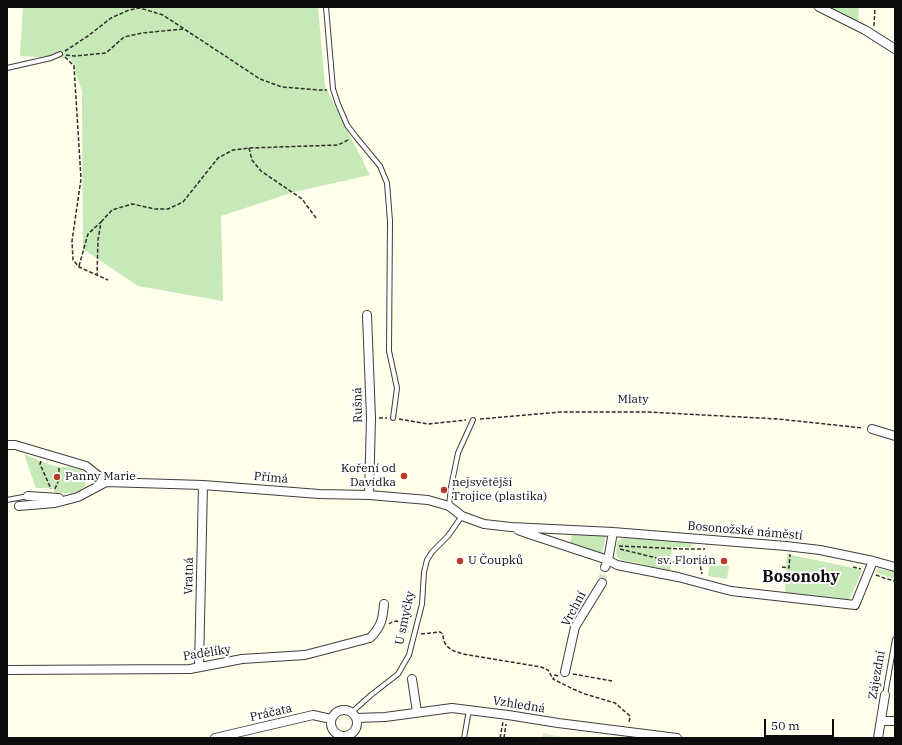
<!DOCTYPE html>
<html>
<head>
<meta charset="utf-8">
<style>
  body { margin:0 }
  #map { position:relative; width:902px; height:745px; overflow:hidden; background:#ffffec; font-family:"IBM Plex Serif",serif }
  canvas { display:block }
  .frame { position:absolute; inset:0; border:8px solid #0c0c0c; pointer-events:none }
  .scale { position:absolute; left:764px; top:719px; width:70px; height:18px; box-sizing:border-box; border:2px solid #0c0c0c; border-top:0; padding-left:5px; font-size:12px; line-height:14px; white-space:nowrap; color:#0c0c0c; -webkit-text-stroke:3px #fff; paint-order:stroke }
</style>
</head>
<body>
<div id="map">
<canvas width="902" height="745"></canvas>
<div class="frame"></div>
<div class="scale">50 m</div>
</div>
<script>
const c = document.querySelector('canvas').getContext('2d');
c.lineJoin = 'round';
function fillPath(path, color) {
  c.fillStyle = color;
  c.fill(path, 'evenodd');
}
function stroke(path, color, width, dash) {
  c.strokeStyle = color;
  c.lineWidth = width;
  c.lineCap = dash ? 'butt' : 'round';
  c.setLineDash(dash || []);
  c.stroke(path);
}
function drawText(font, color, halo, rows, align = 'center') {
  c.font = font + ' "IBM Plex Serif",serif';
  c.lineWidth = 4;
  c.setLineDash([]);
  c.textBaseline = 'middle';
  c.strokeStyle = halo;
  c.fillStyle = color;
  for (const [text, x, y, turn = 0] of rows) {
    c.save();
    c.translate(x, y);
    c.rotate((+turn || 0) * Math.PI / 180);
    c.textAlign = isNaN(turn) ? turn : align;
    if (halo) c.strokeText(text, 0, 0);
    c.fillText(text, 0, 0);
    c.restore();
  }
}
fillPath(new Path2D(`
  M 23,7 L 318,7 L 325,86 L 370,175 L 294,192 L 221,216 L 223,301 L 138,286 L 83,249 L 82,91 L 71,59 L 20,56 Z
  M 825,7 L 859,7 L 858,23 Z
  M 24,454 C 34,458 45,464 55,466 C 67,468 76,465 86,475 L 85,486 L 76,494 L 54,492 L 54,488 L 36,488 Z
  M 572,533 L 606,535 L 602,554 L 570,543 Z
  M 622,538 L 693,542 L 692,547 L 672,547 L 670,571 L 619,559 L 616,554 L 617,542 Z
  M 787,554 L 849,567 L 862,571 L 849,600 L 785,593 Z
  M 710,565 L 729,566 L 727,579 L 708,576 Z
  M 878,569 L 895,572 L 895,579 L 876,573 Z`), '#c7e8b7');
fillPath(new Path2D(`
  M 543,733 L 566,738 L 542,738 Z`), '#daf0c8');
stroke(new Path2D(`
  M 602,583 L 605,567`), '#dbdbca', 8, [8, 4]);
const lane = new Path2D(`
  M 326,7 L 333,89 L 338,104 L 347,125 L 356,137 L 380,166 L 387,183 L 390,221 L 389,351 L 397,388 L 393,418
  M 7,68 L 51,58 L 60,54
  M 7,500 L 28,496
  M 449,506 L 451,487 L 458,453 L 473,420
  M 885,695 L 895,639
  M 352,712 L 371,695 L 398,674 L 409,655 L 422,604 L 424,572 L 427,560 L 432,552 L 448,536 L 462,516
  M 464,738 L 469,710`);
const street = new Path2D(`
  M 819,7 L 865,30 L 895,49
  M 367,315 L 371,418 L 369,495
  M 872,429 L 895,436
  M 7,445 L 15,445 L 86,466 L 106,482
  M 28,496 L 59,498
  M 19,506 L 55,503 L 78,497 L 106,482 L 203,485 L 319,494 L 369,495 L 428,500 L 449,506 L 462,516 L 484,524 L 511,527 L 613,532 L 786,546 L 820,550 L 873,561 L 895,567
  M 518,530 L 529,534 L 608,560 L 617,565 L 678,577 L 731,591 L 855,605 L 873,561
  M 605,567 L 608,560 L 613,532
  M 199,667 L 203,485
  M 7,670 L 190,669 L 242,659 L 305,655 L 370,638 C 381,627 383,619 384,604
  M 565,672 L 575,627 L 602,583
  M 412,679 L 417,712
  M331 723a13 13 0 1 1 26 0a13 13 0 1 1-26 0Z
  M 357,718 L 385,717 L 452,708 L 508,715 L 558,723 L 677,738
  M 881,721 L 895,721
  M 215,738 L 313,715 L 331,719
  M 878,738 L 885,695`);
stroke(lane, '#3f3f3f', 6);
stroke(street, '#3f3f3f', 10);
stroke(new Path2D(`
  M 874,26 L 875,7
  M 65,51 L 88,36 L 111,18 L 129,10 L 140,8 L 163,15 L 260,79 L 282,87 L 320,90 L 327,90
  M 66,55 L 75,56 L 106,53 L 124,37 L 142,33 L 183,29
  M 65,57 L 74,66 L 81,179 L 72,241 L 73,260 L 79,267 L 108,280
  M 249,148 L 252,160 L 261,171 L 302,199 L 316,218
  M 101,222 L 112,210 L 132,204 L 155,209 L 168,209 L 183,202 L 218,158 L 233,150 L 249,148 L 338,145 L 350,139
  M 79,266 L 88,234 L 101,222 L 98,240 L 97,275
  M 379,418 L 387,418
  M 399,419 L 428,424 L 466,420
  M 480,419 L 561,412 L 648,412 L 778,419 L 863,428
  M 41,461 L 40,464 L 51,489
  M 55,489 L 59,479 L 59,468
  M 619,546 L 683,549 L 705,549
  M 620,549 L 673,562 L 700,564 L 702,574
  M 782,567 L 789,568 L 790,554
  M 853,567 L 861,569
  M 876,575 L 884,578 L 895,581
  M 389,624 L 392,622 L 397,621 L 409,631
  M 421,634 L 440,632 L 443,634 C 443,647 452,651 463,654 L 541,667 L 548,670 L 553,679
  M 573,674 L 612,681
  M 558,676 L 555,675 L 553,679 L 573,689 L 585,694 L 615,703 L 630,716 L 629,723
  M 500,738 L 503,722
  M 504,738 L 506,724`), '#2e2e2e', 1.5, [4, 2]);
stroke(lane, '#fff', 4);
stroke(street, '#fff', 8);
for (const [x, y, r, color] of [
  [404,476,4,"#ba3c26"],
  [57,477,4,"#ba3c26"],
  [444,490,4,"#ba3c26"],
  [460,561,4,"#ba3c26"],
  [724,561,4,"#ba3c26"]
]) {
  const dot = new Path2D();
  dot.arc(x, y, r, 0, 2 * Math.PI);
  c.fillStyle = color;
  c.fill(dot);
  stroke(dot, '#fff', 1.5);
}
drawText('12px', '#0c0c0c', '#fff', [
  ["Mlaty",633,400],
  ["Rušná",358,405,-91],
  ["Přímá",271,478,5],
  ["Bosonožské náměstí",745,531,5],
  ["Vratná",189,576,-89],
  ["Vrchní",574,609,-62],
  ["U smyčky",405,618,-78],
  ["Padělíky",207,653,-9],
  ["Zájezdní",877,675,-80],
  ["Vzhledná",519,705,9],
  ["Práčata",271,713,-13]
]);
drawText('12px', '#0c0c0c', '#fff', [
  ["Koření od",396,469,"right"],
  ["Davídka",396,483,"right"],
  ["Panny Marie",65,477],
  ["nejsvětější",452,483],
  ["Trojice (plastika)",452,497],
  ["U Čoupků",468,561],
  ["sv. Florián",716,561,"right"]
], 'left');
drawText('bold 16px', '#0c0c0c', '#fff', [
  ["Bosonohy",801,577]
]);
</script>
</body>
</html>
